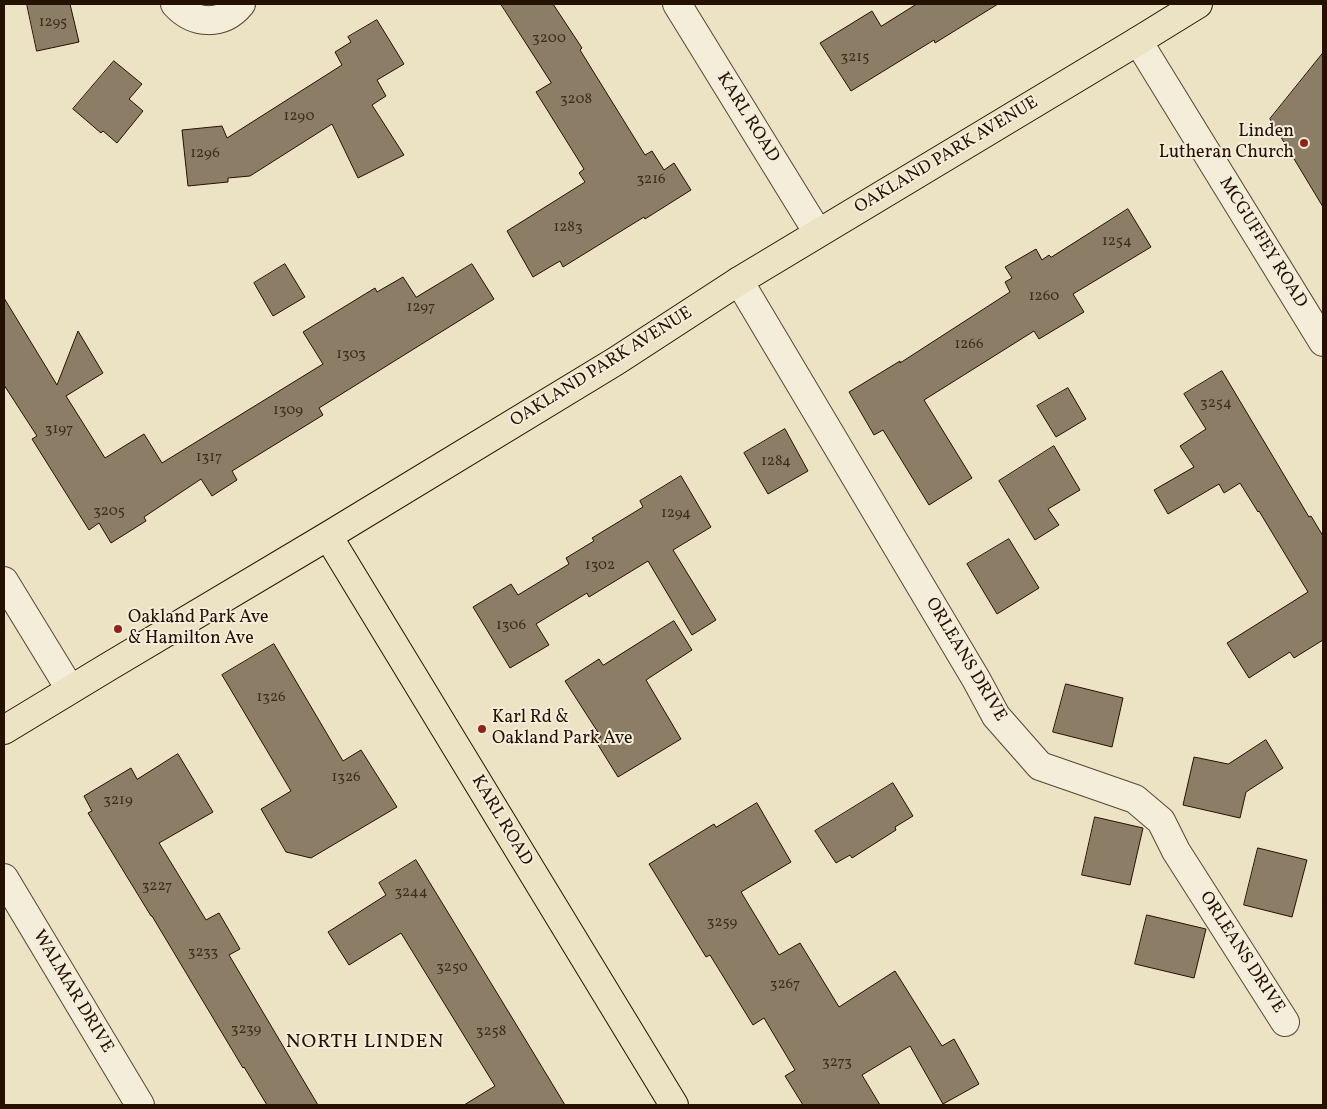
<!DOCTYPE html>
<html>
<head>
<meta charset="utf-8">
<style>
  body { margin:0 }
  #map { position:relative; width:1327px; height:1109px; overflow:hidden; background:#ece3c5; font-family:Vollkorn,serif }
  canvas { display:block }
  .frame { position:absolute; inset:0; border:5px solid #251100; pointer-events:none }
</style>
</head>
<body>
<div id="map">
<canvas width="1327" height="1109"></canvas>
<div class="frame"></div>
</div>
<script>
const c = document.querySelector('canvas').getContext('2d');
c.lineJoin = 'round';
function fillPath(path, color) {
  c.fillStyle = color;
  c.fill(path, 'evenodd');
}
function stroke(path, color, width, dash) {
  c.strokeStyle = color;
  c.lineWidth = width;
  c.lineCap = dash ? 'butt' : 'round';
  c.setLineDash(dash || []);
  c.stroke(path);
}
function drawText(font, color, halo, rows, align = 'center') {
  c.font = font + ' Vollkorn,serif';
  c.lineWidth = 4;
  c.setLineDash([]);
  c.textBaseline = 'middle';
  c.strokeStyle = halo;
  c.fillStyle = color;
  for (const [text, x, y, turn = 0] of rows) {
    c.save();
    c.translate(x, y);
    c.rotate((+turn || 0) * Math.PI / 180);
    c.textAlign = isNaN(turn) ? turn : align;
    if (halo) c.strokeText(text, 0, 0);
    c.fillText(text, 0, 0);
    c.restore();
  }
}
const building = new Path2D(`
  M 27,4 L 70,4 L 79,42 L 37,51 Z
  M 501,4 L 553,4 L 582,48 L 580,50 L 645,155 L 652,151 L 664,170 L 674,163 L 691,190 L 645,219 L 644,217 L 563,267 L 560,261 L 533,277 L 507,231 L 585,182 L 579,173 L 584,169 L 536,92 L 551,83 Z
  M 917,4 L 998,4 L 935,43 L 934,40 L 851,91 L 820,43 L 872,11 L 881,26 Z
  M 377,20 L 404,64 L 377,80 L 386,96 L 372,105 L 404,155 L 358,178 L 332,124 L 250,176 L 228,178 L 228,182 L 188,186 L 182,130 L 222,126 L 227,138 L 342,65 L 335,52 L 351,42 L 348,37 Z
  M 1323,53 L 1323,207 L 1270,119 Z
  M 114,61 L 142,84 L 129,99 L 143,111 L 117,143 L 103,131 L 101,133 L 73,109 Z
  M 1128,209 L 1151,247 L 1073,294 L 1084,312 L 1039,339 L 1034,331 L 924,400 L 972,478 L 929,505 L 883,430 L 874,435 L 849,392 L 900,361 L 900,363 L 1010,292 L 1005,282 L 1012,278 L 1005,267 L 1036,249 L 1042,260 L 1049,255 L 1051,257 Z
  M 285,264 L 305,297 L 273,316 L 254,283 Z
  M 472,264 L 494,299 L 319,408 L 323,415 L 232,471 L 237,480 L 212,496 L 201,479 L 144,517 L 146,521 L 111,543 L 99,523 L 89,530 L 32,439 L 37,436 L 4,385 L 4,298 L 57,385 L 78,331 L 103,373 L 66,396 L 105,458 L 144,434 L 162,463 L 323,364 L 303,332 L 375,288 L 377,292 L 403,277 L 416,297 Z
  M 1222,371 L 1309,517 L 1311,516 L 1323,536 L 1323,640 L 1294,658 L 1290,652 L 1249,678 L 1227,643 L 1308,592 L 1259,511 L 1258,512 L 1240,483 L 1224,493 L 1219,484 L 1168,514 L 1154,490 L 1194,467 L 1180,446 L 1206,429 L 1184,394 Z
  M 1068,388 L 1086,419 L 1056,437 L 1037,406 Z
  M 785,429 L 808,471 L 768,494 L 744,453 Z
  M 1054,446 L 1080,490 L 1048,509 L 1059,525 L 1035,540 L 999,481 Z
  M 681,476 L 711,527 L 673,550 L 716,620 L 692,635 L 648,561 L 589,597 L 587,593 L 536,624 L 549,645 L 510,668 L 473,607 L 511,584 L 518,595 L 569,564 L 566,558 L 594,541 L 592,538 L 643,507 L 640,501 Z
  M 1009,539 L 1039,588 L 997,614 L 967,564 Z
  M 674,621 L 692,650 L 646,680 L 681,739 L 618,777 L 595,740 L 601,737 L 565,681 L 599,659 L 603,665 Z
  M 274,644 L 343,761 L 361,750 L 397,807 L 311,858 L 286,852 L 261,809 L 291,791 L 222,675 Z
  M 1066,684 L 1123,698 L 1112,747 L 1053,732 Z
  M 1266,740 L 1283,768 L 1246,792 L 1240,818 L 1183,805 L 1194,757 L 1228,764 Z
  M 178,754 L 213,812 L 159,843 L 206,920 L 219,913 L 240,949 L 229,955 L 318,1105 L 267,1105 L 244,1067 L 243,1068 L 152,916 L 151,916 L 88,813 L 92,811 L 84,796 L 131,768 L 137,779 Z
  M 893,783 L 913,816 L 895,827 L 896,830 L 852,858 L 850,855 L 836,863 L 815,831 Z
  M 757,803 L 791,862 L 741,892 L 779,955 L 800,943 L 839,1007 L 895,971 L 942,1046 L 954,1039 L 979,1084 L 943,1104 L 910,1046 L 862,1075 L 880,1105 L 803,1105 L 785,1076 L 795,1070 L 764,1018 L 753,1025 L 710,955 L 706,957 L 649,864 L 714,824 L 716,827 Z
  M 1095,817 L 1143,828 L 1130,885 L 1082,875 Z
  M 1258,848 L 1307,860 L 1292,917 L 1244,905 Z
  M 416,860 L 525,1039 L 565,1105 L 464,1105 L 495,1086 L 401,933 L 349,965 L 328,932 L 386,895 L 379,883 Z
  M 1147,915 L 1206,929 L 1194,978 L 1135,964 Z`);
fillPath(building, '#8c7e66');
stroke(building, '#251100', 1);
const minor = new Path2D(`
  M 175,4 C 194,25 223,26 241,4
  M 677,4 L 818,233
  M 1138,41 L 1323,342
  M 739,281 L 976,679 L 996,716 L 1040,766 L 1135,799 L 1161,821 L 1176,851 L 1285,1022
  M 4,581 L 70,689
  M 4,878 L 140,1105`);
const major = new Path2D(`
  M 328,536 L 674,1105
  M 4,730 L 108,667 L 328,536 L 616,361 L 739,281 L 1138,41 L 1198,4`);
stroke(minor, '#574631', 30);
stroke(major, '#251100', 30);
stroke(minor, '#f3edd9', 28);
stroke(major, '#ece3c5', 28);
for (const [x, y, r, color] of [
  [1304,143,5,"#8f2418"],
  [118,629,5,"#8f2418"],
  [482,729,5,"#8f2418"]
]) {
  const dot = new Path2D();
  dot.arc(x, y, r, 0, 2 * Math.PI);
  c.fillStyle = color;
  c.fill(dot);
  stroke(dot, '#f3edd9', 2);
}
drawText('15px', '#3f2c1a', null, [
  ["1295",53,23],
  ["3200",549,39],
  ["3215",855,58],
  ["3208",576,100],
  ["1290",299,117],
  ["1296",205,154],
  ["3216",651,180],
  ["1283",568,228],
  ["1254",1117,242],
  ["1260",1044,297],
  ["1297",421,308],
  ["1266",969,345],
  ["1303",351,355],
  ["3254",1216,404],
  ["1309",288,411],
  ["3197",59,430],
  ["1317",209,458],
  ["1284",776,462],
  ["3205",109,512],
  ["1294",676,514],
  ["1302",600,566],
  ["1306",511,626],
  ["1326",271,698],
  ["1326",346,778],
  ["3219",118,801],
  ["3227",157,887],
  ["3244",411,893],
  ["3259",722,923],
  ["3233",203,953],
  ["3250",452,968],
  ["3267",785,985],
  ["3239",246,1030],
  ["3258",491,1032],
  ["3273",837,1063]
]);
drawText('18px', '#251100', '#f3edd9', [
  ["KARL ROAD",747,118,58],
  ["OAKLAND PARK AVENUE",947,156,-31],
  ["MCGUFFEY ROAD",1262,243,58],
  ["OAKLAND PARK AVENUE",602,368,-32],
  ["ORLEANS DRIVE",965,660,59],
  ["KARL ROAD",501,821,59],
  ["ORLEANS DRIVE",1241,953,57],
  ["WALMAR DRIVE",72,992,59]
]);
drawText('18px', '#251100', '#f3edd9', [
  ["Linden",1294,133,"right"],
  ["Lutheran Church",1294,154,"right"],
  ["Oakland Park Ave",128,619],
  ["& Hamilton Ave",128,640],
  ["Karl Rd &",492,719],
  ["Oakland Park Ave",492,740]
], 'left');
c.letterSpacing = '1px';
drawText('20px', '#251100', '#f3edd9', [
  ["NORTH LINDEN",365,1043]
]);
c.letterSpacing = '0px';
</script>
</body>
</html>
